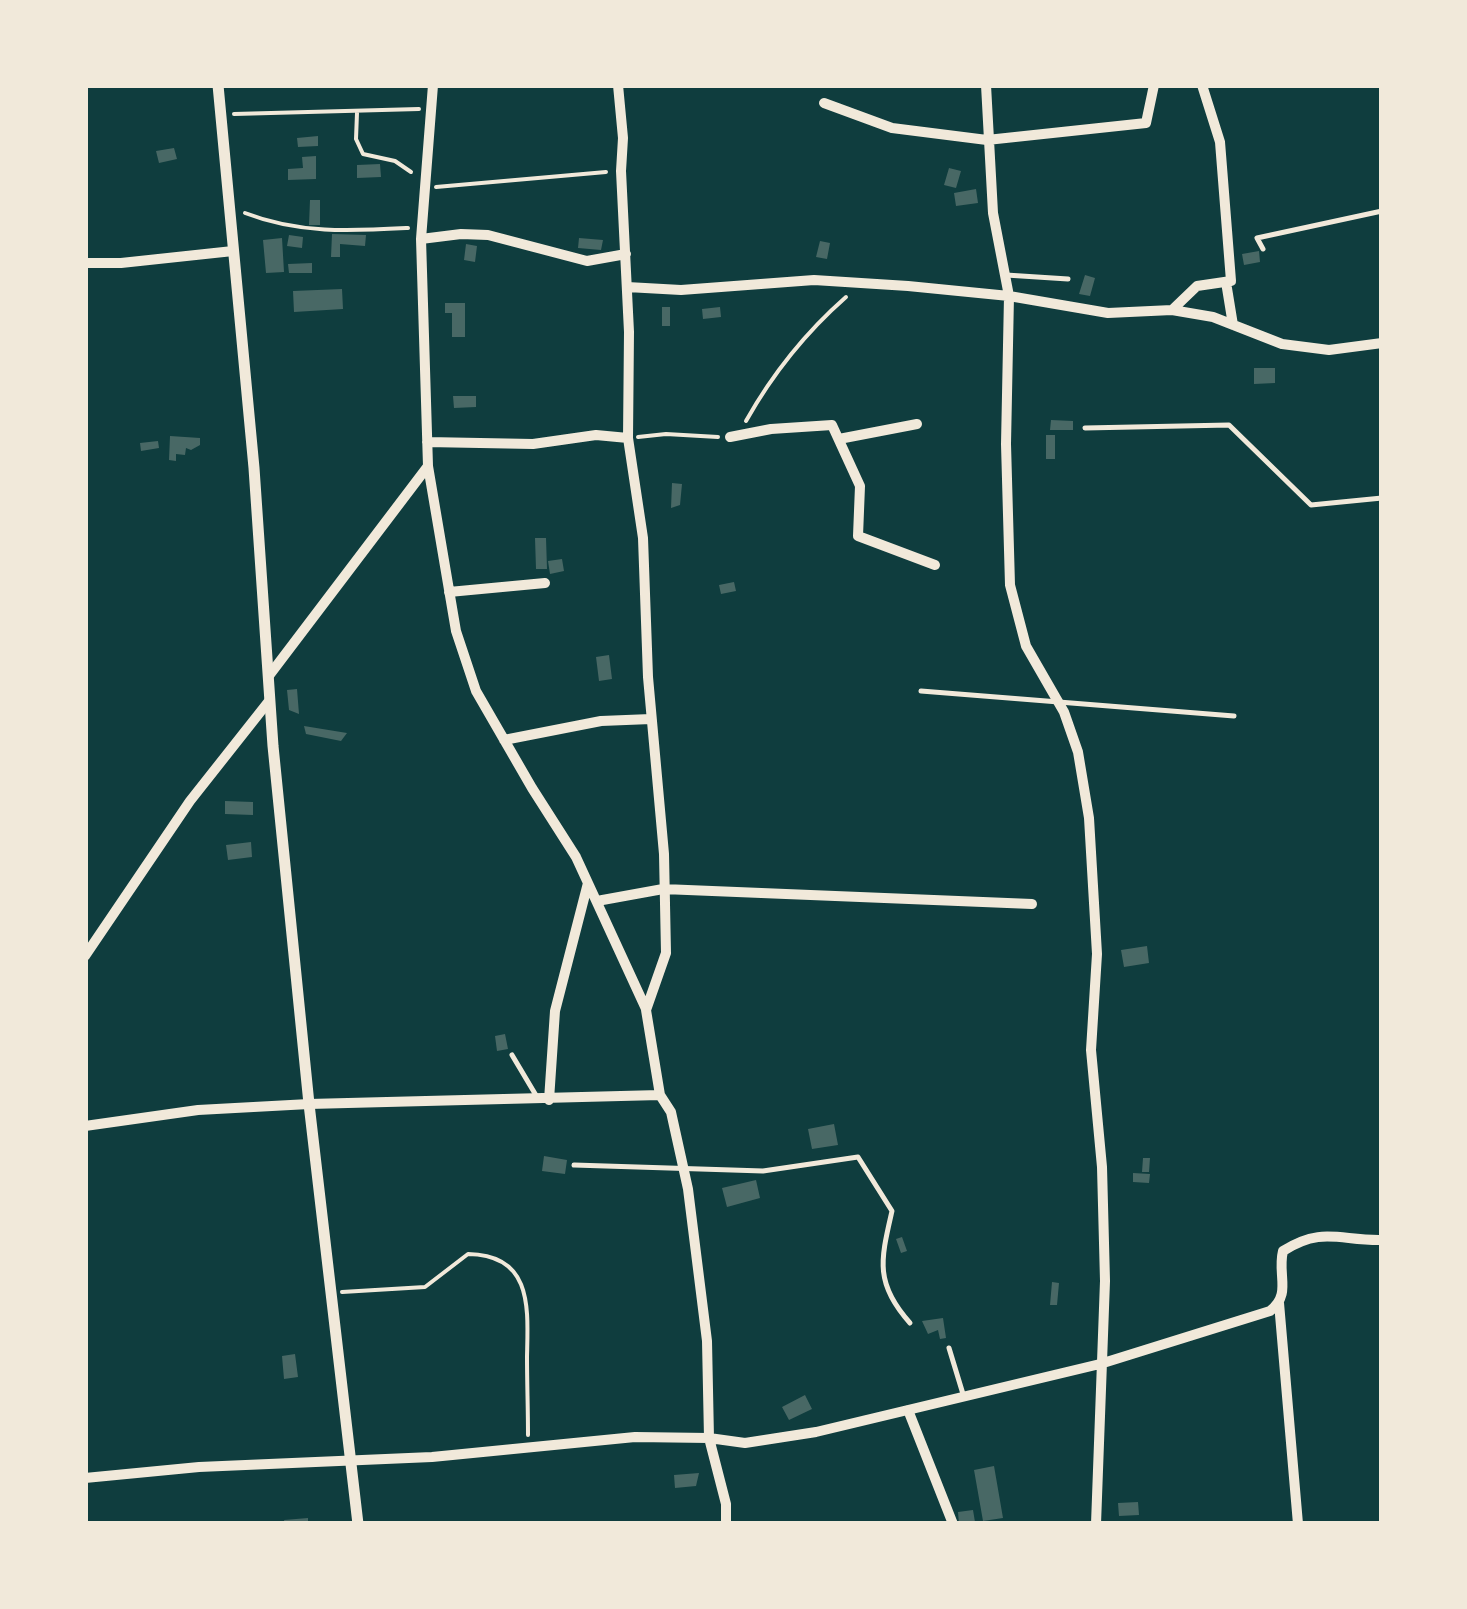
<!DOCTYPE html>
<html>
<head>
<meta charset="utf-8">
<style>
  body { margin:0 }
  #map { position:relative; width:1467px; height:1609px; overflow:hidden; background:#0f3d3e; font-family:Raleway,sans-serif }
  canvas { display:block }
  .frame { position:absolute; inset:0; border:88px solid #f1e9da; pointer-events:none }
</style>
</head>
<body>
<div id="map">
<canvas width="1467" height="1609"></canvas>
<div class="frame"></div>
</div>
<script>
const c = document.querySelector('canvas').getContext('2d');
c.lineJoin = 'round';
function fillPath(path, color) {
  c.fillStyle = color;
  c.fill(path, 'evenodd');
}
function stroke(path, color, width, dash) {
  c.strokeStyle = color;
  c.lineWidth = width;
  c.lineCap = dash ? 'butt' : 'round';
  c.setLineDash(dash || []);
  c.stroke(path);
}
fillPath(new Path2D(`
  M 318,136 L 318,146 L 298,147 L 297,138 Z
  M 174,148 L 177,159 L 159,163 L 156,151 Z
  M 316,156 L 316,179 L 288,180 L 288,169 L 303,168 L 302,157 Z
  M 380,164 L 381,177 L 357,178 L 357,165 Z
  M 949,168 L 961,171 L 956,188 L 944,185 Z
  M 976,189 L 978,203 L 956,206 L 954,193 Z
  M 310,200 L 320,200 L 320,225 L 309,225 Z
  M 332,234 L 366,235 L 365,246 L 340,244 L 340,257 L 331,257 Z
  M 289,235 L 303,237 L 302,248 L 287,246 Z
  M 282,238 L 284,272 L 266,273 L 263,240 Z
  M 579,238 L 603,240 L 601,250 L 578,248 Z
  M 820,241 L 830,243 L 827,259 L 816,257 Z
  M 466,244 L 477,246 L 475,262 L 464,260 Z
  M 1259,251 L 1260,262 L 1244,265 L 1242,254 Z
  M 312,263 L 312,273 L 289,273 L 288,264 Z
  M 1085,275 L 1095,278 L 1090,296 L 1079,294 Z
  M 342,289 L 343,309 L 294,312 L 293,291 Z
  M 445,303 L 465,303 L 465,337 L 452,337 L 452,313 L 445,313 Z
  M 662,307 L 670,307 L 670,326 L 662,326 Z
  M 720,307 L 721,317 L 703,319 L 702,309 Z
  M 1254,368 L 1275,368 L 1275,383 L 1254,384 Z
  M 453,396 L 476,396 L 476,407 L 454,408 Z
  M 1051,420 L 1073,421 L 1073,430 L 1050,430 Z
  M 1046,435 L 1055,435 L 1055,459 L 1046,459 Z
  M 170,436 L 200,438 L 200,445 L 191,450 L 186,448 L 185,455 L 176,454 L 176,461 L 169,460 Z
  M 158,441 L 159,448 L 141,451 L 140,443 Z
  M 672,483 L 682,484 L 680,505 L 671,508 Z
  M 535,538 L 546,538 L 547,569 L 536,569 Z
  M 562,559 L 564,571 L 550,574 L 548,561 Z
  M 734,582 L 736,591 L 721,594 L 719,585 Z
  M 609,655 L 612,679 L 599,681 L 596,657 Z
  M 297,689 L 299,714 L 289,710 L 287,690 Z
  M 304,726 L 347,733 L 341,741 L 306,734 Z
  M 225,801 L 253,802 L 253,815 L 225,814 Z
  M 251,842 L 252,857 L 228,860 L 226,845 Z
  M 1147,946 L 1149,963 L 1124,967 L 1121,950 Z
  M 505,1034 L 508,1049 L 497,1051 L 495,1036 Z
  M 834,1124 L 838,1145 L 812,1149 L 808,1129 Z
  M 544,1156 L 567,1160 L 565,1174 L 542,1171 Z
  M 1143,1158 L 1150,1158 L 1149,1172 L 1142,1172 Z
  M 1133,1173 L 1150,1174 L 1149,1183 L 1133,1182 Z
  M 756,1180 L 760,1198 L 727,1207 L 722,1188 Z
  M 902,1237 L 907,1251 L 901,1253 L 896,1239 Z
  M 1052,1282 L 1059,1283 L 1057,1305 L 1050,1305 Z
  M 943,1318 L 946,1338 L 940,1339 L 938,1330 L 928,1334 L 922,1321 Z
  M 295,1354 L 298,1377 L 284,1379 L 282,1356 Z
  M 805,1395 L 812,1409 L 789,1420 L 782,1407 Z
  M 994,1466 L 1003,1518 L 983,1521 L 974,1470 Z
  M 699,1473 L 696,1486 L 675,1488 L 674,1475 Z
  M 1138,1502 L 1139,1515 L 1119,1516 L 1118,1503 Z
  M 973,1510 L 975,1522 L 959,1524 L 958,1512 Z
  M 308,1518 L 308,1524 L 285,1524 L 284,1520 Z`), '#486865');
stroke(new Path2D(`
  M 357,113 L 356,139 L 363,154 L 395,161 L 411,172
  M 234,114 L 419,109
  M 436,187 L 606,172
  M 245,213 C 299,234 351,231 408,228
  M 746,421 C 773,373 805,333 846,297
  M 638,437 L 666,434 L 718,437
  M 342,1292 L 425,1287 L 468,1254 C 533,1255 528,1308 527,1357 C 527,1383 528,1409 528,1435`), '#f1e9da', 4);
stroke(new Path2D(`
  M 1263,249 L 1257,238 L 1382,211
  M 1006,275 L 1068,279
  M 1085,428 L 1229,425 L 1311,505 L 1382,498
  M 921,691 L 1234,716
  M 512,1055 L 537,1097
  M 574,1165 L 763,1171 L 858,1157 L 892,1211 C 881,1259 874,1283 910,1323
  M 949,1348 L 963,1394`), '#f1e9da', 5);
stroke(new Path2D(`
  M 433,85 L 421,239 L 428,466 L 456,631 L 476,691 L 532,788 L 576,857 L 646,1009
  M 618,85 L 623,138 L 621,171 L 629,332 L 628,438 L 643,538 L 648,677 L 664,854 L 666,953 L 646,1010 L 660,1095 L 671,1112 L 688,1189 L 707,1341 L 709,1438 L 726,1504 L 726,1524
  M 986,85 L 993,213 L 1009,296 L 1006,444 L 1010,585 L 1026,646 L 1064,712 L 1078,752 L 1089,818 L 1097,954 L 1091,1050 L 1102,1167 L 1105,1281 L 1096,1524
  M 824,103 L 892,128 L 987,140 L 1146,123 L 1154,85
  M 421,239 L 461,234 L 488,235 L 587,261 L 626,254
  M 85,263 L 121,263 L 233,251
  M 1226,282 L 1233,325
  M 627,287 L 681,290 L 814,280 L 908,286 L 1009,296 L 1108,313 L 1172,310 L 1213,317 L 1282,344 L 1329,350 L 1382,343
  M 1172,310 L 1197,286 L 1231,281 L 1220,142 L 1202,85
  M 730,437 L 771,429 L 832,425 L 860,486 L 858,536 L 935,565
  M 839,439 L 917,424
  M 427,442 L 533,444 L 596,435 L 628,438
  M 449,592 L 545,583
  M 268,677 L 428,466
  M 504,740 L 601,721 L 651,719
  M 597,901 L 663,889 L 1032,904
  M 85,956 L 190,801 L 269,701
  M 549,1100 L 555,1011 L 588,883
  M 85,1126 L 198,1110 L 309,1104 L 660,1095
  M 1279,1303 L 1298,1524
  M 908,1410 L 953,1524
  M 85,1478 L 199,1467 L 432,1457 L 635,1437 L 709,1438 L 745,1443 L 816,1432 L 1100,1364 L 1270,1311 C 1292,1294 1277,1275 1283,1251 C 1322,1226 1340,1241 1382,1240`), '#f1e9da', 10);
stroke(new Path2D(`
  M 218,85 L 254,468 L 273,746 L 309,1104 L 358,1524`), '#f1e9da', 11);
</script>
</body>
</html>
